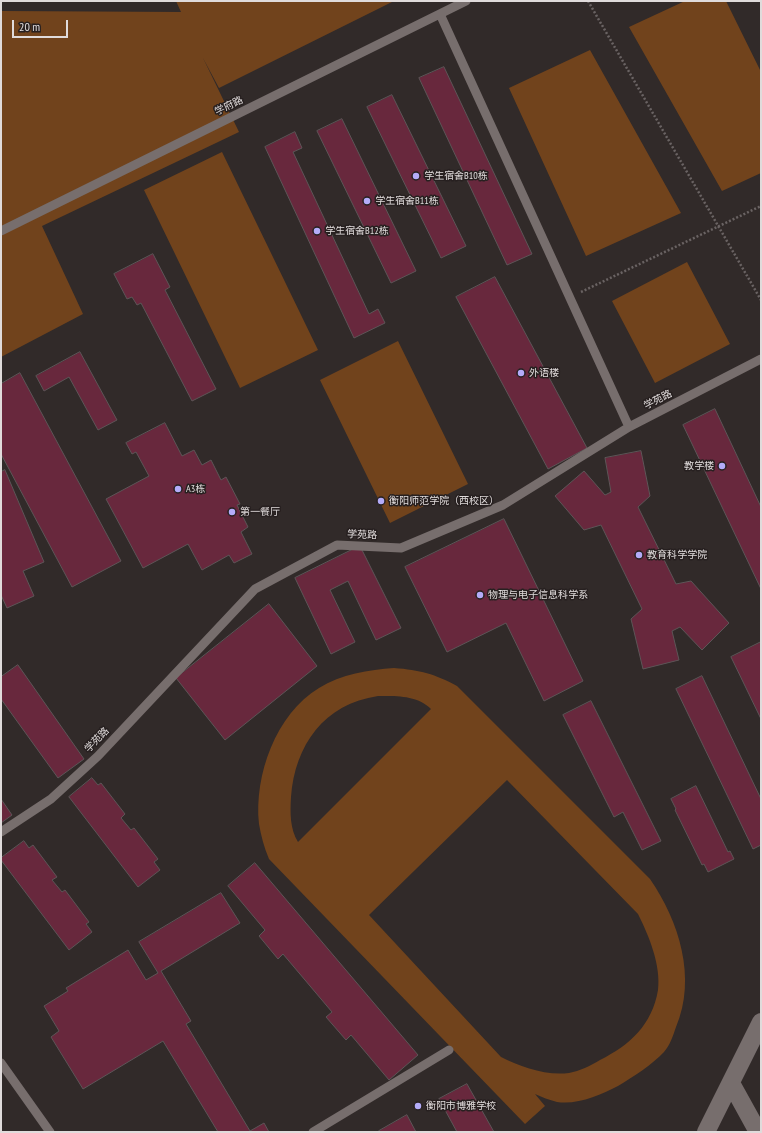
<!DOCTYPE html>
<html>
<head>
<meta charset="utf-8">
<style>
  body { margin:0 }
  #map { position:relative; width:762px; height:1133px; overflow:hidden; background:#312a29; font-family:"PT Sans Narrow",sans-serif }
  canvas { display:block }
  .frame { position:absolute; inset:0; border:2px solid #e0dbdb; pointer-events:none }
  .scale { position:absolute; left:12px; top:20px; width:56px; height:18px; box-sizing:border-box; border:2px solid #e0dbdb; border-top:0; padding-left:5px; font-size:12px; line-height:14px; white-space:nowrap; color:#e0dbdb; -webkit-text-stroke:3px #272020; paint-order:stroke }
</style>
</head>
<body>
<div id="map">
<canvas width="762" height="1133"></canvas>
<div class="frame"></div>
<div class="scale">20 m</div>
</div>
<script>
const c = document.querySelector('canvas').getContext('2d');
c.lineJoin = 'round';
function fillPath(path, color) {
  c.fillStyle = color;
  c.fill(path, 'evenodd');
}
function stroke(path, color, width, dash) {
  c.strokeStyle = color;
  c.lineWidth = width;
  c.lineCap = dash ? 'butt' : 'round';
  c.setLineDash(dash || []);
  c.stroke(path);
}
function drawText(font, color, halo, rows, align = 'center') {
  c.font = font + ' "PT Sans Narrow","Noto Sans SC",sans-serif';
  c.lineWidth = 3;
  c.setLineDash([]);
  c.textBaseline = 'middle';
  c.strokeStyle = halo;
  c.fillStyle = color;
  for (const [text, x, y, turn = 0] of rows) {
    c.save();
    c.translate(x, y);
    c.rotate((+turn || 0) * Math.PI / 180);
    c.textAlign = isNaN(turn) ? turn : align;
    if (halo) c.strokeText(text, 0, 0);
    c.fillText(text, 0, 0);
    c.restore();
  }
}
fillPath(new Path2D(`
  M 176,1 L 394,1 L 219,88 L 203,58 L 239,132 L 42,226 L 83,314 L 1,357 L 1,11 L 181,12 Z
  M 685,1 L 726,1 L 761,72 L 761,173 L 722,191 L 629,27 Z
  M 590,50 L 681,213 L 586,256 L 509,88 Z
  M 222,152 L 318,350 L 240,388 L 144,190 Z
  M 687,262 L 730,344 L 655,383 L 612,301 Z
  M 398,341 L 468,484 L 390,523 L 320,380 Z
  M 394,668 C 420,670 435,674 457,686 L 650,879 C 679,921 697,978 676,1027 C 673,1036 670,1045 664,1052 C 653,1064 633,1077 618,1086 C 600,1095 578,1105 557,1102 C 549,1100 542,1097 535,1094 L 545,1106 L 525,1124 L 269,859 C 264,847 261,836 259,824 C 254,775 276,714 319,688 C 341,674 369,670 394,668 ZM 378,696 C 396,696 417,695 431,709 L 298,842 C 290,829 290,813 291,797 C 295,745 324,704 378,696 ZM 507,780 L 638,914 C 649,936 661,965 658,990 C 652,1025 630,1045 600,1060 C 590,1066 580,1071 569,1073 C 546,1076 521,1067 501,1057 L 369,915 Z`), '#71431c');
const building = new Path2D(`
  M 444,67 L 532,254 L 507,265 L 419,78 Z
  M 392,95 L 466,246 L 441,258 L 367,107 Z
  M 342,119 L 416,271 L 391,283 L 317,131 Z
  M 295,132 L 302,148 L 293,152 L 369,314 L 378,309 L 385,323 L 354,338 L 265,147 Z
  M 153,254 L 170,287 L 165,290 L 216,389 L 192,401 L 141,303 L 137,305 L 132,297 L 127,299 L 114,274 Z
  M 495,277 L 587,448 L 548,469 L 456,297 Z
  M 80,352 L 117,420 L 98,430 L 69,377 L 44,391 L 36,376 Z
  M 20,373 L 121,561 L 72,587 L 1,454 L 1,384 Z
  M 715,409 L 761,507 L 761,589 L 683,425 Z
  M 165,423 L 182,456 L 194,450 L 202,465 L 211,460 L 221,480 L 226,477 L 240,504 L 237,505 L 248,527 L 241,532 L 252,554 L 234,563 L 229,555 L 202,570 L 188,544 L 143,568 L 106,499 L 149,476 L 136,452 L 132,454 L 126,443 Z
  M 641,451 L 650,496 L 638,507 L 676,584 L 691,581 L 729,623 L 702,650 L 680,627 L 672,631 L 679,660 L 643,669 L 631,619 L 642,609 L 601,525 L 584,530 L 555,496 L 584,471 L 605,495 L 611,492 L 605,458 Z
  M 5,470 L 44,562 L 23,571 L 34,596 L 7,608 L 1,595 L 1,472 Z
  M 504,519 L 583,681 L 544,701 L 506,623 L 447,652 L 405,567 Z
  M 360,546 L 401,628 L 376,640 L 348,581 L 330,590 L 355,642 L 331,654 L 295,578 Z
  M 269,604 L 317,666 L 225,740 L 176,678 Z
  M 761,642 L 761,719 L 731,657 Z
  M 18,665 L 84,759 L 58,778 L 1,699 L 1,677 Z
  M 702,676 L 761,799 L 761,845 L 753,849 L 676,689 Z
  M 591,701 L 661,841 L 642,850 L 623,812 L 614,817 L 563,715 Z
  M 92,778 L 98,785 L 101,783 L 125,814 L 121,818 L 131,830 L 134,828 L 158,859 L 154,862 L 160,870 L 138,887 L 69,797 Z
  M 696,786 L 728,852 L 730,851 L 734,859 L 708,872 L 704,864 L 702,865 L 675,810 L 676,809 L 671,799 Z
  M 1,799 L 12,815 L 1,823 Z
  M 24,841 L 29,848 L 33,845 L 57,877 L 52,880 L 62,892 L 65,890 L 89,922 L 86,924 L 92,932 L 69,950 L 1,860 L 1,858 Z
  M 255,863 L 418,1055 L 389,1080 L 351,1035 L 346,1040 L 326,1017 L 332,1012 L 283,954 L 278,959 L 259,936 L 265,930 L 228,886 Z
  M 221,893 L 240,923 L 161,971 L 191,1021 L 186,1024 L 250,1131 L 264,1123 L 269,1132 L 218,1132 L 163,1041 L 83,1089 L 51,1037 L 59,1031 L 44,1006 L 68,991 L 66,988 L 128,950 L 146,980 L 158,973 L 139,942 Z
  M 467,1084 L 494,1132 L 457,1132 L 439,1099 Z
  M 407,1115 L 416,1132 L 380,1132 L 379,1131 Z`);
fillPath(building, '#68283d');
stroke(building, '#5d5557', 1);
stroke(new Path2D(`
  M 588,1 L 761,300
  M 581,292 L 761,206`), '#6a6363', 2.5, [2, 2]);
stroke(new Path2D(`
  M 440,14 L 629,427
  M 1,231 L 466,1
  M 1,832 L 51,799 L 98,756 L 255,589 L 337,545 L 401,548 L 503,505 L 629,427 L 761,359
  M 1,1063 L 50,1132
  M 313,1132 L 449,1050`), '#776e6d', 9);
stroke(new Path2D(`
  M 731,1083 L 758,1132
  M 706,1132 L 761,1022`), '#776e6d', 18);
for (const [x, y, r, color] of [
  [416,176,4,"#b4acf9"],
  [367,201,4,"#b4acf9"],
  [317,231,4,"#b4acf9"],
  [521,373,4,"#b4acf9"],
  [722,466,4,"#b4acf9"],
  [178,489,4,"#b4acf9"],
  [381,501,4,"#b4acf9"],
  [232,512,4,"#b4acf9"],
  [639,555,4,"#b4acf9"],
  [480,595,4,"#b4acf9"],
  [418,1106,4,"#b4acf9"]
]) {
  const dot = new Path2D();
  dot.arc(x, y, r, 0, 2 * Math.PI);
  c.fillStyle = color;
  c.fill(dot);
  stroke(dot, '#272020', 1.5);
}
drawText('10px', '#e0dbdb', '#272020', [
  ["学府路",229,106,-26],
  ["学苑路",658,400,-27],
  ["学苑路",362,535,2],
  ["学苑路",97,740,-46]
]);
drawText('10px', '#e0dbdb', '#272020', [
  ["学生宿舍B10栋",424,176],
  ["学生宿舍B11栋",375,201],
  ["学生宿舍B12栋",325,231],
  ["外语楼",529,373],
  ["教学楼",714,466,"right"],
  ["A3栋",186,489],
  ["衡阳师范学院（西校区）",389,501],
  ["第一餐厅",240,512],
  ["教育科学学院",647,555],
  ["物理与电子信息科学系",488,595],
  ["衡阳市博雅学校",426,1106]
], 'left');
</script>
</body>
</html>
